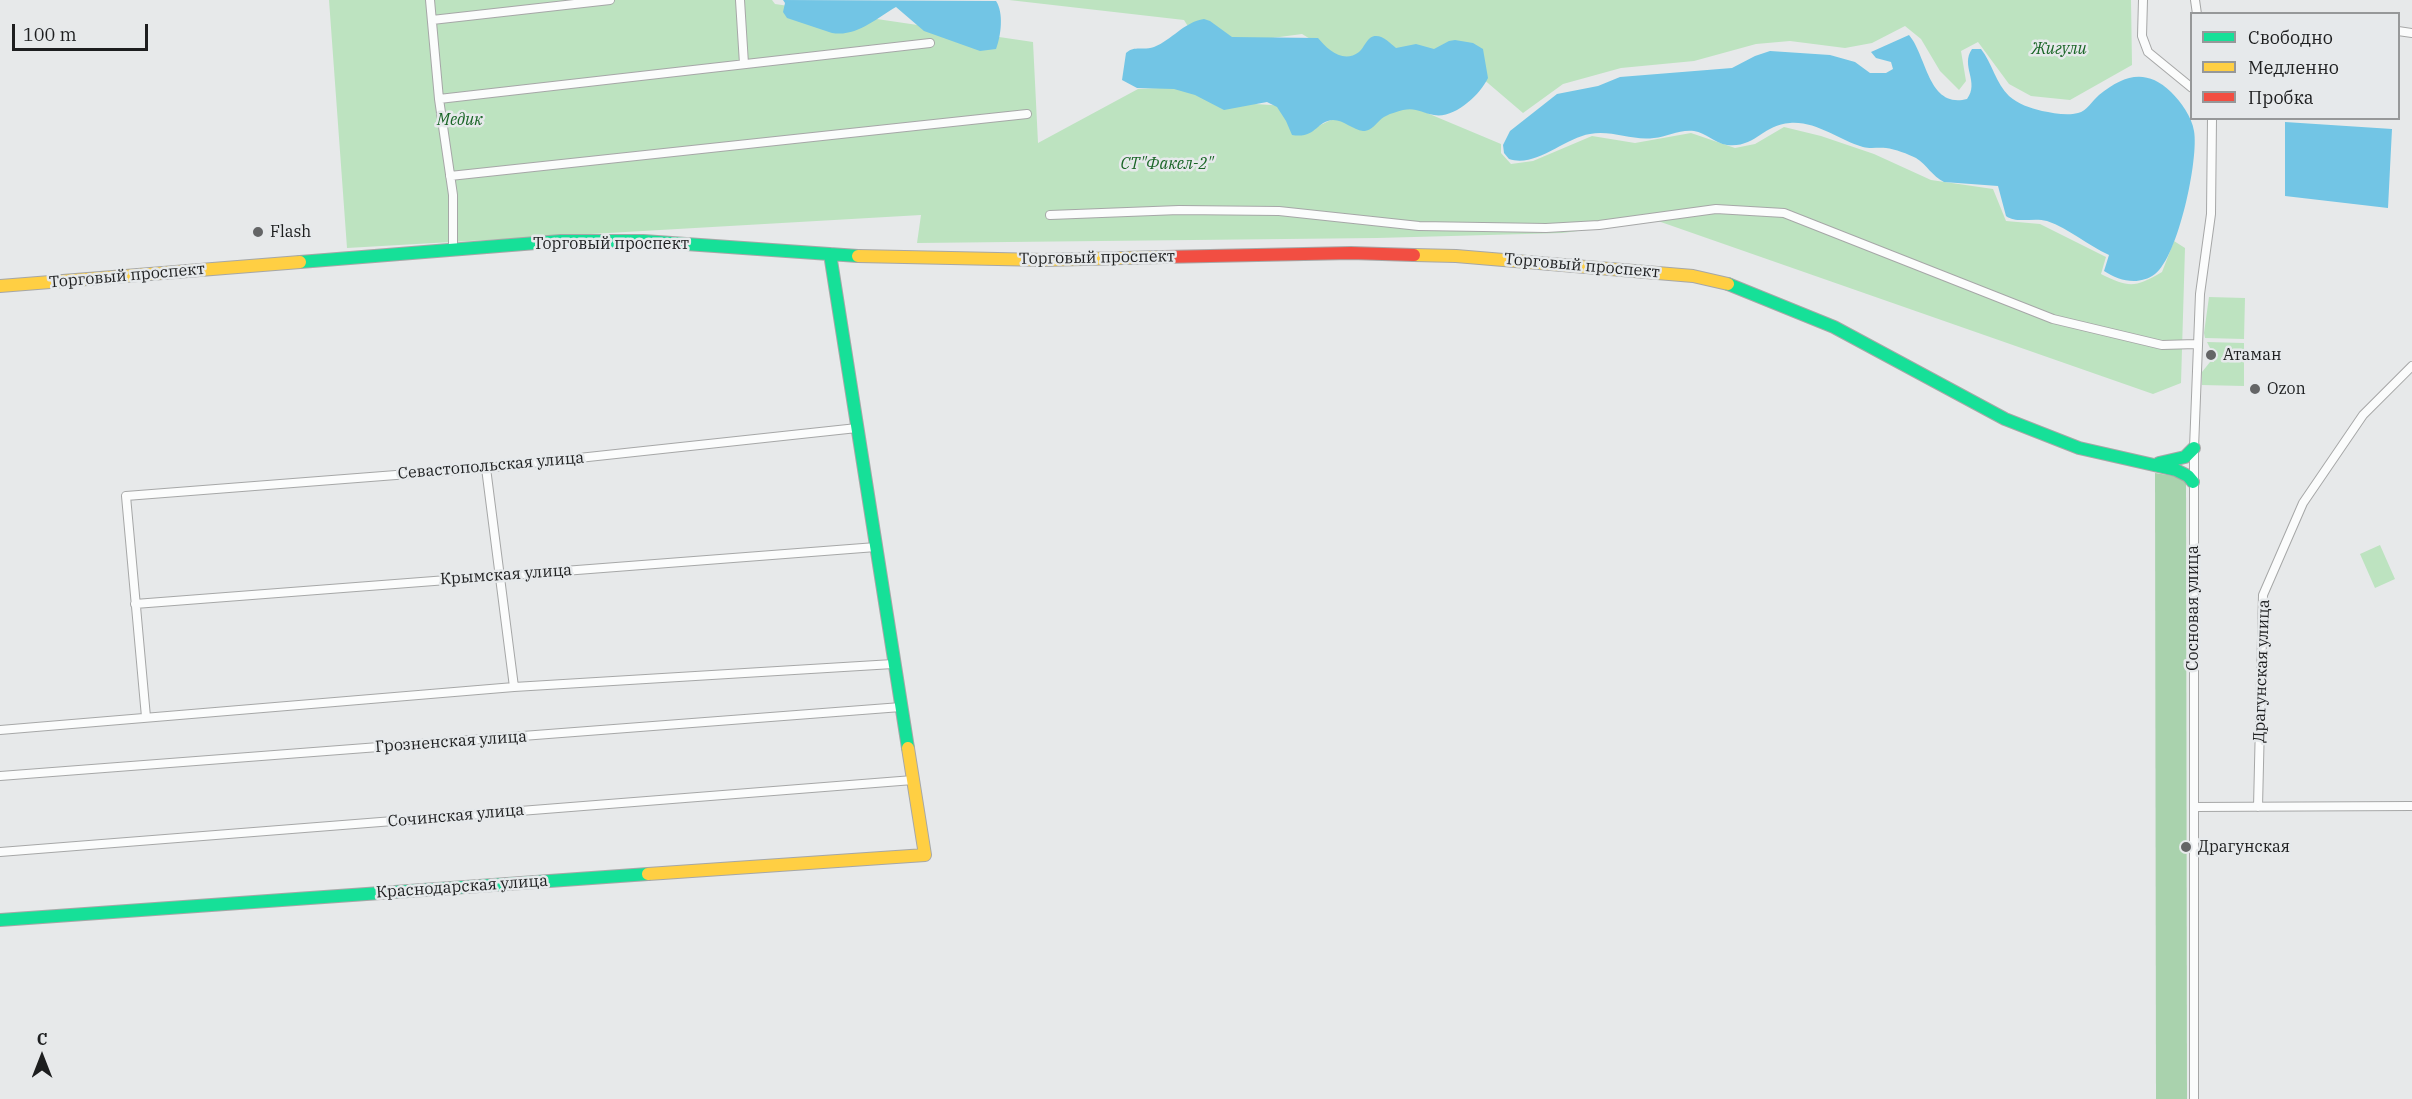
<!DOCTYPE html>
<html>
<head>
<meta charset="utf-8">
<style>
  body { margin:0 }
  #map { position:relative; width:2412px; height:1099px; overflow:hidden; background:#e7e9ea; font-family:"IBM Plex Serif",serif }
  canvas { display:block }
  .legend { position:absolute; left:2190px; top:12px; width:210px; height:108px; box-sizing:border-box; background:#e6e9eb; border:2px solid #969899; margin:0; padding:8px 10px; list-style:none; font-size:18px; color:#1d1e1f }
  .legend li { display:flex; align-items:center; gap:12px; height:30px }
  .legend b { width:30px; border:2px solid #969899 }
  .north { position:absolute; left:12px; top:1027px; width:60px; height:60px; -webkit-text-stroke:4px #e6e9eb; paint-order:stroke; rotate:0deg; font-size:16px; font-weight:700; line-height:24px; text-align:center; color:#1d1e1f }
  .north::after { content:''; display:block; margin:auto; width:21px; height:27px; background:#1d1e1f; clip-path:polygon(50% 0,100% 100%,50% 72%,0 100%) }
  .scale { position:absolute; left:12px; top:24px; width:136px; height:27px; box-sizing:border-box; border:3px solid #1d1e1f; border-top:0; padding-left:8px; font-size:18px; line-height:21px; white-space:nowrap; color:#1d1e1f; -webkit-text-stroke:4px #e6e9eb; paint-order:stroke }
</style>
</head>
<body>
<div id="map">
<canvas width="2412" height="1099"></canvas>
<ul class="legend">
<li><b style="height:8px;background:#16e098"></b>Свободно</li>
<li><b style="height:8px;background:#ffcf43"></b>Медленно</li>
<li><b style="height:8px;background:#f24e42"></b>Пробка</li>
</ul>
<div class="north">С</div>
<div class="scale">100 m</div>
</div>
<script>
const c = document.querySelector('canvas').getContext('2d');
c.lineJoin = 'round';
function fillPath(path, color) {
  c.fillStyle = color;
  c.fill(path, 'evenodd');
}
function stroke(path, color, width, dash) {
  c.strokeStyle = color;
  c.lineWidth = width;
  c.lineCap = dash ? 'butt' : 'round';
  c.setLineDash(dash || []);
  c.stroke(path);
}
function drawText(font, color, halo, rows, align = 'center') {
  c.font = font + ' "IBM Plex Serif",serif';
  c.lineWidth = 5;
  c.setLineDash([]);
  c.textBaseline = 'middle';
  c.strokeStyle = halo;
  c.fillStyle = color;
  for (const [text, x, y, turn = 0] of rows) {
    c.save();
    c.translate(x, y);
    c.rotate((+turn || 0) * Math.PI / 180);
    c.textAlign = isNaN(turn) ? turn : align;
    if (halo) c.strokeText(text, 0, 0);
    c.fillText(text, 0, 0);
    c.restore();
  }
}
fillPath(new Path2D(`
  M 329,0 L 772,0 L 775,4 L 1033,42 L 1038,143 L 1138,89 L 1160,88 L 1192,88 L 1255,104 L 1287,106 L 1312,129 L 1333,119 L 1396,100 L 1501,144 L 1501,153 L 1511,164 L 1533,161 L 1592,136 L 1635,143 L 1691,133 L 1735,148 L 1755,144 L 1784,127 L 1821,136 L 1874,154 L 1931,180 L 1993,189 L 2006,221 L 2040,224 L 2106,257 L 2101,274 C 2130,288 2134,288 2162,272 L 2174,241 L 2185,248 L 2181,383 L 2153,394 L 1658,221 L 1562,233 L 1377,238 L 917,243 L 921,215 L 347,248 Z
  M 1009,0 L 2131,0 L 2132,65 L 2070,100 L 2031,96 L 2009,84 L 1978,42 L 1961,51 L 1966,81 L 1959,90 L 1940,71 L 1921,39 L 1905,26 L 1872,43 L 1845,48 L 1790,41 L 1756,44 L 1694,61 L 1621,68 L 1563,84 L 1523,113 L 1482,78 L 1439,50 L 1348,59 L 1330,58 L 1317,43 L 1302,34 L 1272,38 L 1196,39 L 1184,20 Z
  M 2209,297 L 2245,298 L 2244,339 L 2205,338 L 2204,333 Z
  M 2207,342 L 2244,343 L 2244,386 L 2202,385 L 2202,372 L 2210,362 L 2214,362 L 2214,349 L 2210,348 Z
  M 2380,545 L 2395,579 L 2375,588 L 2360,554 Z`), '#bde3c0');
fillPath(new Path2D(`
  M 2155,473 L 2186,478 L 2187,1099 L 2156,1099 Z`), '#a9d2ad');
fillPath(new Path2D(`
  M 783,0 L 996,1 C 1004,13 1001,36 996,49 L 980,51 L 924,31 L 896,7 C 875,19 857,37 832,33 L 787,18 L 783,12 L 785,3 Z
  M 1204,19 L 1210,21 L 1232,37 L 1318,38 C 1327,49 1343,64 1359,52 C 1365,47 1367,36 1376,36 C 1384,36 1391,44 1396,48 L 1416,44 L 1434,49 L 1449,41 L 1455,40 L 1473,43 L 1483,49 L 1488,78 C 1480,95 1454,119 1434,115 C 1422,113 1416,107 1403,110 C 1397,112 1391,113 1386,116 C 1377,120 1374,131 1363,131 C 1353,130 1344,120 1333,120 C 1316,121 1316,139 1292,135 L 1286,121 L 1277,107 L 1267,102 L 1224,110 L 1195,95 L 1174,89 L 1137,88 L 1122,80 L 1126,53 C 1135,45 1143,51 1154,47 C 1172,40 1184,22 1204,19 Z
  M 1909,35 C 1927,56 1928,109 1967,99 C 1980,82 1960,66 1972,49 L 1981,49 C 1992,63 1996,84 2009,96 C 2018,104 2030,108 2042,111 C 2053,113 2067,116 2078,113 C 2087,111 2092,101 2099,95 C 2124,75 2146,68 2171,92 C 2181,102 2192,117 2194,131 C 2199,159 2178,257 2155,274 C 2139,286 2119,281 2104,271 L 2109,255 C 2087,245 2070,229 2047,221 C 2033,217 2017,224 2006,216 L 1998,186 L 1944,182 C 1932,176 1927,165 1916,158 C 1908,154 1895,149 1886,148 C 1878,147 1871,149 1863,147 C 1838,140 1817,121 1790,123 C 1762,125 1756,148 1727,145 C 1715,143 1706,133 1694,131 C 1680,129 1667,137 1654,138 C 1632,141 1612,130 1590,134 C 1564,138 1536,168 1509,159 L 1504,153 L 1503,145 L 1510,131 L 1557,94 L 1598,86 L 1620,77 L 1732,68 L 1755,56 L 1770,51 L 1830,55 L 1855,62 L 1870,73 L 1886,73 L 1893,69 L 1891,62 L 1876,58 L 1871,52 Z
  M 2285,122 L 2392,129 L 2388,208 L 2285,196 Z`), '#72c5e5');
const street = new Path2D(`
  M 430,0 L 439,99 L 453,195 L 453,249
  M 740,0 L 744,64
  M 2143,0 L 2142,36 L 2148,52 L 2192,88
  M 2195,0 L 2197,14
  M 432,20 L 610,0
  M 2398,31 L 2412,33
  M 439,99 L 930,43
  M 450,176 L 1027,114
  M 1050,215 L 1179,210 L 1279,211 L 1419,226 L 1546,228 L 1599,225 L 1716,209 L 1784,213 L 2053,319 L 2162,345 L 2196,344
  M 486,468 L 514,687
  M 135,604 L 876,547
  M 146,717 L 126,496 L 486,468 L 857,428
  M 0,730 L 514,687 L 893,664
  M 0,776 L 901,707
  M 2194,807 L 2412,806
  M 2258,807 L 2263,595 L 2303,503 L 2363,415 L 2412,366
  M 0,852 L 913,780
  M 2194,1099 L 2194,448 L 2200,294 L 2211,214 L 2212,118`);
const fast = new Path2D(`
  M 830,254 L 908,748
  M 300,262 L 561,241 L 643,241 L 858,256
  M 1728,284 L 1834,327 L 2005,419 L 2079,448 L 2176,470 L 2188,476 L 2193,482
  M 2159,463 L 2185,457 L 2194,448
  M 0,920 L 648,874`);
const slow = new Path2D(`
  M 1414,255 L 1456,256 L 1693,276 L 1728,284
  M 858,256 L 1044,260 L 1163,257
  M 0,286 L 300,262
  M 648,874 L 925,855 L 908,748`);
const jam = new Path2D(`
  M 1163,257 L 1351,253 L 1414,255`);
stroke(street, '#a6a7a7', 10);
stroke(fast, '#a6a7a7', 14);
stroke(slow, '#a6a7a7', 14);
stroke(jam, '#a6a7a7', 14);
stroke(street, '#fbfcfc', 8);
stroke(fast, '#16e098', 12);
stroke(slow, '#ffcf43', 12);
stroke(jam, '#f24e42', 12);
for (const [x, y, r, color] of [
  [258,232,6,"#646566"],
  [2211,355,6,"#646566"],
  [2255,389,6,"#646566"],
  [2186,847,6,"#646566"]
]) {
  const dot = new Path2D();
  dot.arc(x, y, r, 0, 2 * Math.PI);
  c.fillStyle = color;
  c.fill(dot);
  stroke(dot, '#e6e9eb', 2);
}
drawText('italic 16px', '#196526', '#e6e9eb', [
  ["Жигули",2059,49],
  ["Медик",460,120],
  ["СТ\"Факел-2\"",1167,164]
]);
drawText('16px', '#1d1e1f', '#e6e9eb', [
  ["Flash",270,232],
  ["Атаман",2223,355],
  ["Ozon",2267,389],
  ["Драгунская",2198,847]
], 'left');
drawText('16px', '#1d1e1f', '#e6e9eb', [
  ["Торговый проспект",611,244],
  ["Торговый проспект",1097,258,-1],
  ["Торговый проспект",1582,266,5],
  ["Торговый проспект",127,276,-5],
  ["Севастопольская улица",491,466,-5],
  ["Крымская улица",506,575,-4],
  ["Сосновая улица",2193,608,-90],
  ["Драгунская улица",2262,671,-88],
  ["Грозненская улица",451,742,-4],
  ["Сочинская улица",456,816,-5],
  ["Краснодарская улица",462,887,-4]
]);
</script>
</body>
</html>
